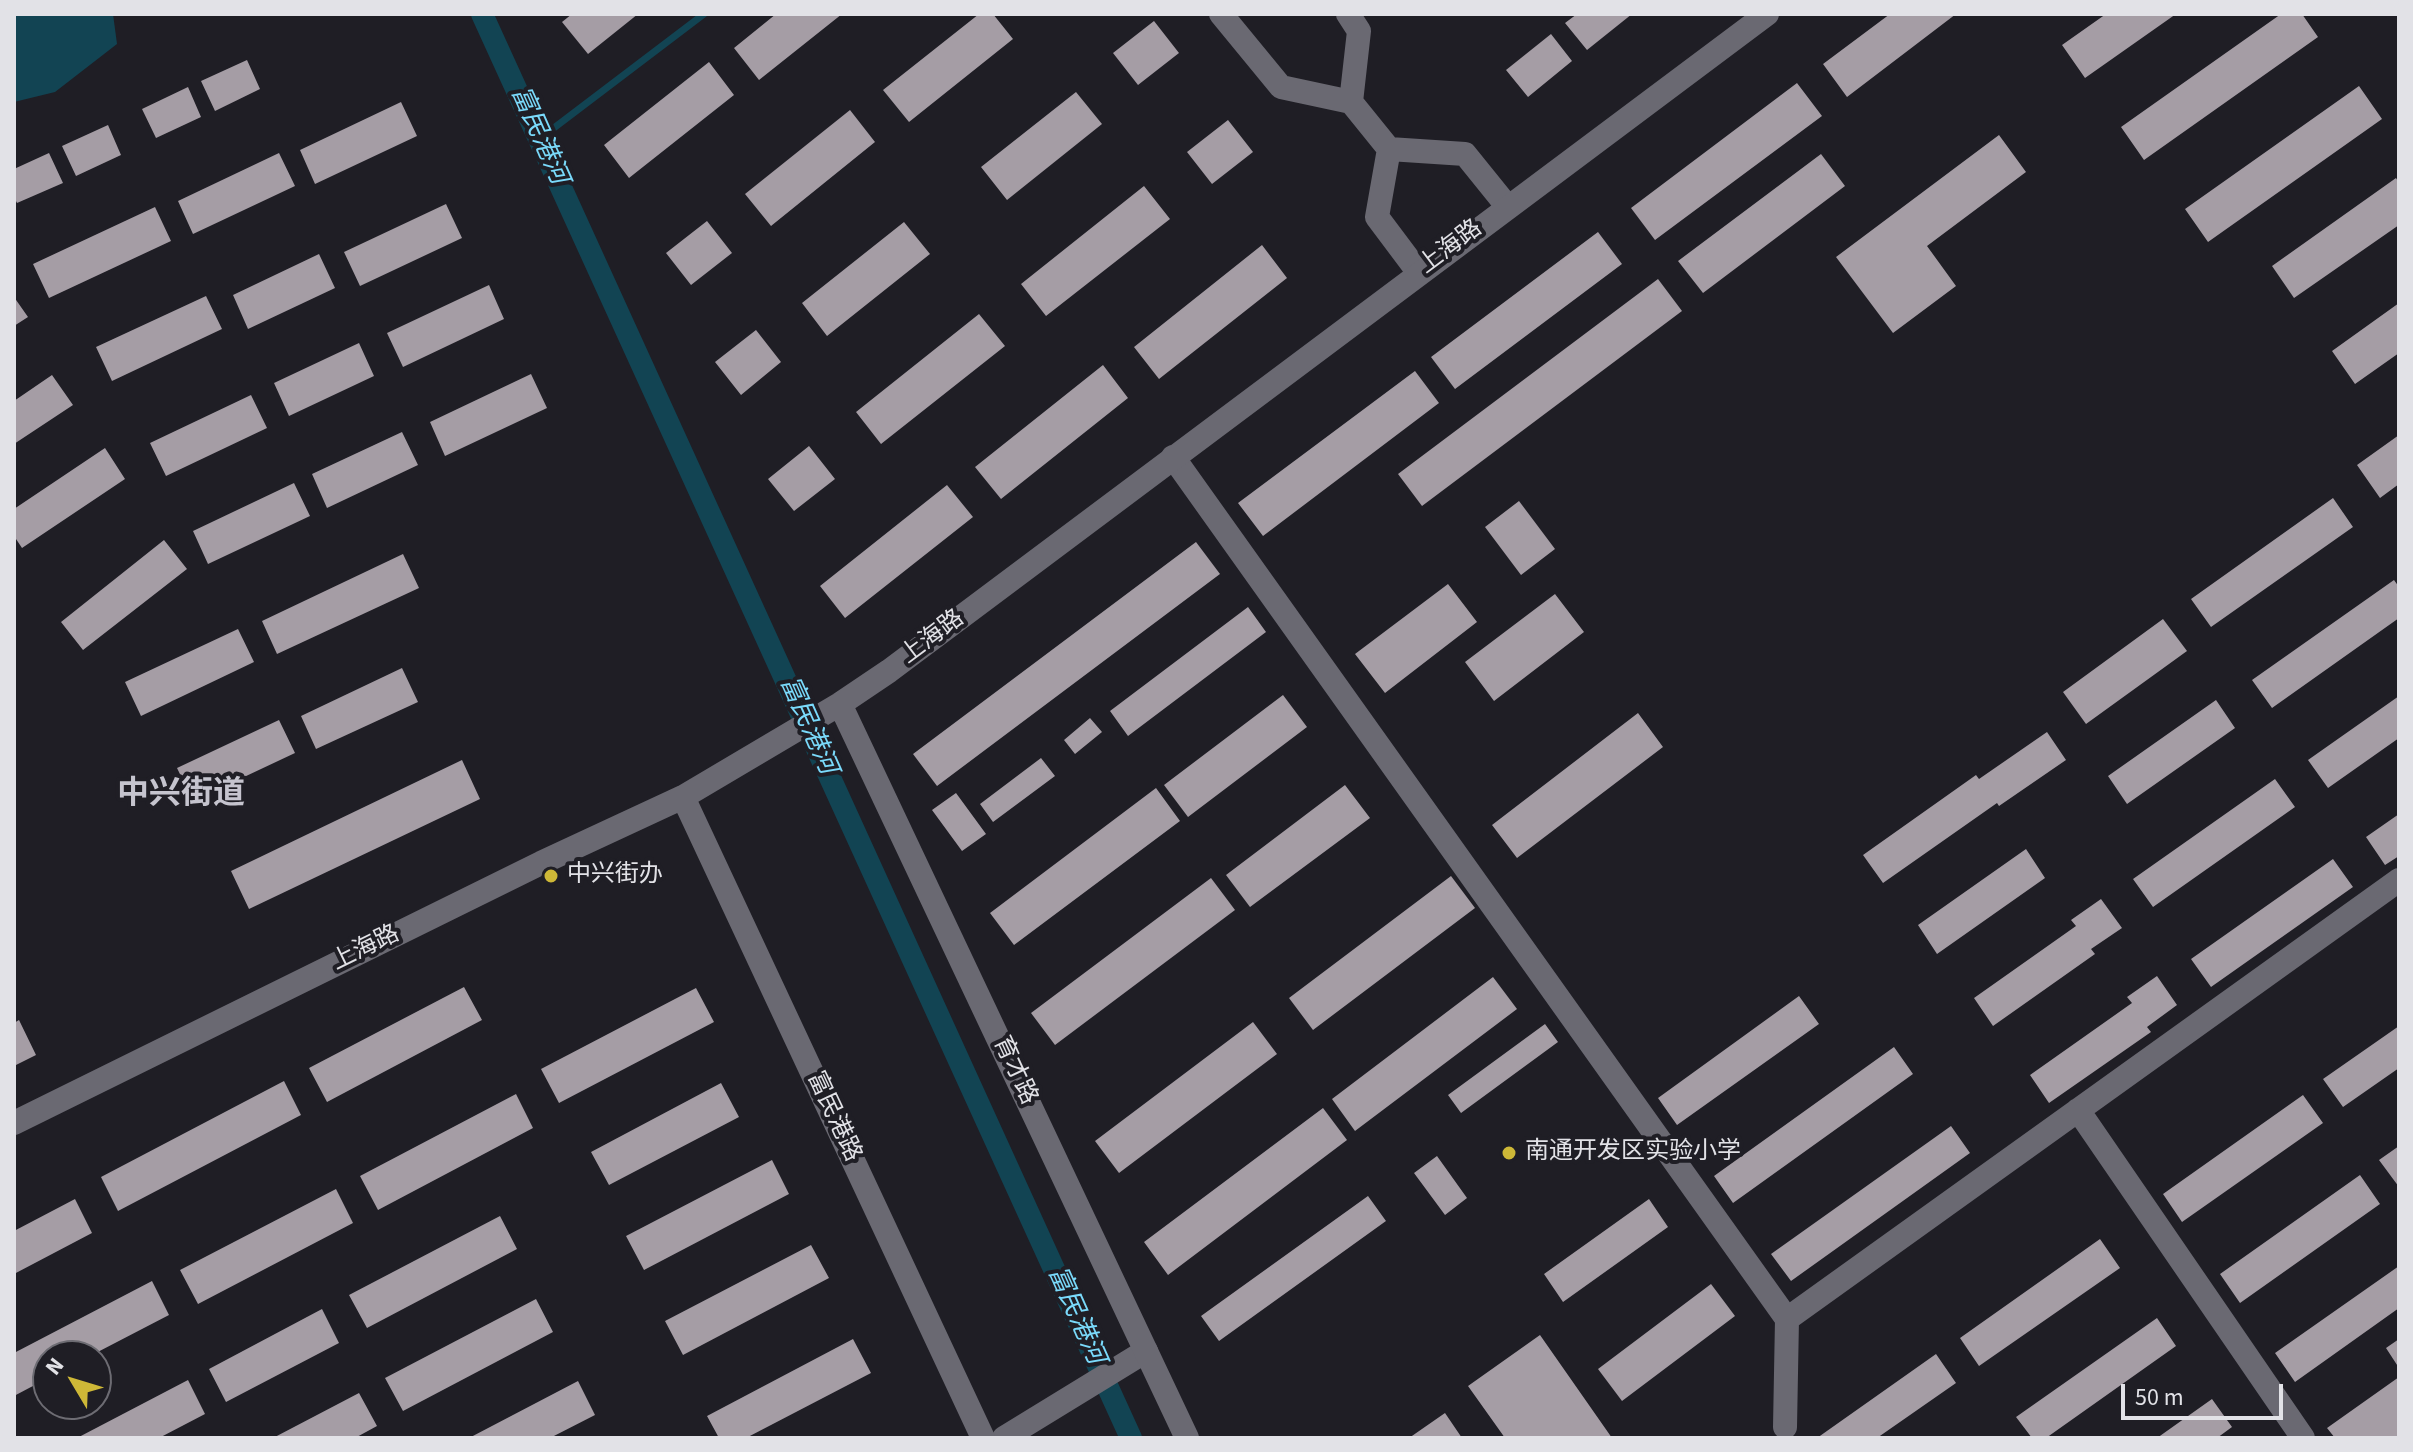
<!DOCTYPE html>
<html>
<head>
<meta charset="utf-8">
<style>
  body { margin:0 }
  #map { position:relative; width:2413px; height:1452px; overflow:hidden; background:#1f1e25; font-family:"Source Sans 3",sans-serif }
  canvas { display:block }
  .frame { position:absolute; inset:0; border:16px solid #e2e2e7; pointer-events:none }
  .north { position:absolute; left:32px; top:1340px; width:80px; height:80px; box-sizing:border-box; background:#1f1e25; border:2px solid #6d6c73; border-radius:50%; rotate:308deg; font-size:22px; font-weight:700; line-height:32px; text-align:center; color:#e2e2e7 }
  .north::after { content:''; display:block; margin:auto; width:28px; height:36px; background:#ceb837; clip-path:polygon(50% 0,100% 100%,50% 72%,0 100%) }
  .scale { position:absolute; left:2121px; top:1384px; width:162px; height:36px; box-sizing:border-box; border:4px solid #e2e2e7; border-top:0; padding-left:10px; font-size:24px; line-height:28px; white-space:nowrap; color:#e2e2e7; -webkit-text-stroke:6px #1f1e25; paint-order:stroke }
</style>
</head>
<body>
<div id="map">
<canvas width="2413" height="1452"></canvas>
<div class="frame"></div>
<div class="north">N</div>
<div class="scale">50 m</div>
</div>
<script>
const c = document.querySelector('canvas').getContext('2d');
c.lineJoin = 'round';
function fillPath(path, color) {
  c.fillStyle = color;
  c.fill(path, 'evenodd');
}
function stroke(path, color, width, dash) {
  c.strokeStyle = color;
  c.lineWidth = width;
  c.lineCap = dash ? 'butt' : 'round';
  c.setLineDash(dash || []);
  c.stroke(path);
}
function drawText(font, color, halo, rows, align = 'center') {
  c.font = font + ' "Source Sans 3","Noto Sans SC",sans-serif';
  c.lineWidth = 8;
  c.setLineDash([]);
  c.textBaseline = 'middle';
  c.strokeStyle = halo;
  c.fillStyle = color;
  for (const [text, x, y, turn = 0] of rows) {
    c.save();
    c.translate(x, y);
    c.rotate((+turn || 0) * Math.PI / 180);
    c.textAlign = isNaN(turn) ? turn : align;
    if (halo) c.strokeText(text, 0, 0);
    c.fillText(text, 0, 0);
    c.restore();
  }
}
fillPath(new Path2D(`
  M 14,14 L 113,14 L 117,44 L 55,92 L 14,102 Z`), '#124453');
stroke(new Path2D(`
  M 538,140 L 704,14`), '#124453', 7);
stroke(new Path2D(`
  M 482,14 L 1131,1438`), '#124453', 22);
fillPath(new Path2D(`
  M 572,14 L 638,14 L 588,54 L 562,22 Z
  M 776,14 L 842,14 L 759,80 L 734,48 Z
  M 979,14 L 993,14 L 1013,39 L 909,122 L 883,90 Z
  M 1577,14 L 1632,14 L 1587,50 L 1565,23 Z
  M 1890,14 L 1956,14 L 1847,97 L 1823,64 Z
  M 2106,14 L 2176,14 L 2085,78 L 2062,45 Z
  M 2281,14 L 2302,14 L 2318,37 L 2144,160 L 2121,127 Z
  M 1154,21 L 1179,53 L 1138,85 L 1113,53 Z
  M 1551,34 L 1572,61 L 1528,97 L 1506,70 Z
  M 247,60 L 260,89 L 215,111 L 201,81 Z
  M 709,62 L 734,95 L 629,178 L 604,145 Z
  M 1797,83 L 1822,116 L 1655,240 L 1631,208 Z
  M 2359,86 L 2382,119 L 2208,242 L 2185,209 Z
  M 188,87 L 201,117 L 156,138 L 142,109 Z
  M 1076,92 L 1102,124 L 1007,200 L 981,167 Z
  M 401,102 L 417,136 L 315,184 L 300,150 Z
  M 850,110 L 875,142 L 771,226 L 745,194 Z
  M 1228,120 L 1253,152 L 1212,184 L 1187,152 Z
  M 108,125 L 121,155 L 76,176 L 62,146 Z
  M 1999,135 L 2026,172 L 1927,246 L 1956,286 L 1893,333 L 1836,257 Z
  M 49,153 L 63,183 L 17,203 L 14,197 L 14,169 Z
  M 279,153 L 295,186 L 193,234 L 178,201 Z
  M 1821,154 L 1845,186 L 1703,293 L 1678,261 Z
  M 2396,178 L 2399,183 L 2399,225 L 2294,298 L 2272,266 Z
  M 1144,186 L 1170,219 L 1046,316 L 1021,284 Z
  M 446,204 L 462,238 L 360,286 L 344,252 Z
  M 155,207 L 171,241 L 49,298 L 33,264 Z
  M 707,221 L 732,253 L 691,285 L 666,253 Z
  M 904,222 L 930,254 L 827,336 L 802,303 Z
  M 1598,232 L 1622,264 L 1455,389 L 1431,357 Z
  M 1262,245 L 1287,278 L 1159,379 L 1134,347 Z
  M 319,254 L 335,288 L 248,329 L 233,295 Z
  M 1658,279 L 1682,311 L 1422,506 L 1398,474 Z
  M 489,285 L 504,319 L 403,367 L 387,333 Z
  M 206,296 L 222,329 L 112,381 L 96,347 Z
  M 14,297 L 28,317 L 14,326 Z
  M 2399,303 L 2399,353 L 2355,384 L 2332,351 Z
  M 979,314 L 1005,346 L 881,444 L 856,412 Z
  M 756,330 L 781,362 L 741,395 L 715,362 Z
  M 359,343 L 374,376 L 289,416 L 274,383 Z
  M 1103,365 L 1128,398 L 1001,499 L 975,467 Z
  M 1415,371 L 1439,403 L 1263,536 L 1238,503 Z
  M 531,374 L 547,408 L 445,456 L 430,422 Z
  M 52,375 L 73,405 L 14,444 L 14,401 Z
  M 251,395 L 267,428 L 166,476 L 150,443 Z
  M 402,432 L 418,465 L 327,508 L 312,474 Z
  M 2399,435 L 2399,484 L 2380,498 L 2357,465 Z
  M 809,446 L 835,479 L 794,511 L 768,479 Z
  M 105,448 L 125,479 L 22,548 L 14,536 L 14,509 Z
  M 294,483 L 310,516 L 208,564 L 193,531 Z
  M 947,485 L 973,517 L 845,618 L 820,586 Z
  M 2333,498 L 2353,527 L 2211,627 L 2191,599 Z
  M 1519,501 L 1555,549 L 1521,575 L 1485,527 Z
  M 164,540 L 187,569 L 83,650 L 61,622 Z
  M 1196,542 L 1220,574 L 937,786 L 913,754 Z
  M 403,554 L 419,588 L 277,654 L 262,621 Z
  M 2394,580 L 2399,587 L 2399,618 L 2272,708 L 2252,680 Z
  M 1448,584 L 1477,622 L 1385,693 L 1355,654 Z
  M 1555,594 L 1584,632 L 1494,701 L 1465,662 Z
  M 1248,607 L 1266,632 L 1128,736 L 1110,711 Z
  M 2163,619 L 2187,651 L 2086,724 L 2063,692 Z
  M 238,629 L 254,662 L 141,716 L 125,682 Z
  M 402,668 L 418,702 L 316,749 L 301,716 Z
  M 1283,695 L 1307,727 L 1188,817 L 1164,785 Z
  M 2399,696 L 2399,738 L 2328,788 L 2308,760 Z
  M 2216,700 L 2235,728 L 2127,804 L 2108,776 Z
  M 1638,713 L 1663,747 L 1517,858 L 1492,825 Z
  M 1090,718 L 1102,732 L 1075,754 L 1064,740 Z
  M 279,720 L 295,753 L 193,801 L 177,768 Z
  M 2047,732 L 2066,760 L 1999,806 L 1997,803 L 1883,883 L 1863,855 L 1976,775 L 1979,779 Z
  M 1041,758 L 1055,776 L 993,822 L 980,804 Z
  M 462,760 L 480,799 L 249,909 L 231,871 Z
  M 2275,779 L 2295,807 L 2153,907 L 2133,879 Z
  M 1345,785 L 1370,818 L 1250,907 L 1226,875 Z
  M 1156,788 L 1180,821 L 1014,945 L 990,913 Z
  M 956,793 L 986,834 L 962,851 L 932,810 Z
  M 2399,814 L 2399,856 L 2385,865 L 2366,837 Z
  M 2026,849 L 2045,878 L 1937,954 L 1918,925 Z
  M 2333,859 L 2353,887 L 2211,987 L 2191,959 Z
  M 1451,876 L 1475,908 L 1313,1030 L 1289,998 Z
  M 1211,878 L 1235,910 L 1055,1045 L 1031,1013 Z
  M 2101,899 L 2122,928 L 2091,949 L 2095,954 L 1993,1026 L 1974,998 L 2076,926 L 2071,920 Z
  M 2157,976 L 2177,1005 L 2147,1027 L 2151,1032 L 2049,1103 L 2030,1075 L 2132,1003 L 2127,997 Z
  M 1493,977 L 1517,1009 L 1355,1131 L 1332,1099 Z
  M 464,987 L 482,1020 L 327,1102 L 309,1068 Z
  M 696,988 L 714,1022 L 559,1103 L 541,1069 Z
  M 1799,996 L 1819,1024 L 1677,1125 L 1658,1098 Z
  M 19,1020 L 36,1055 L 14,1066 L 14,1023 Z
  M 1253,1022 L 1277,1054 L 1119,1173 L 1095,1141 Z
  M 1545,1024 L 1558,1042 L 1461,1113 L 1448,1095 Z
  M 2399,1026 L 2399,1068 L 2343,1107 L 2323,1079 Z
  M 1894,1047 L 1913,1074 L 1733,1203 L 1714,1176 Z
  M 284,1081 L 301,1115 L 118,1211 L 101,1177 Z
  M 721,1083 L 739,1117 L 609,1185 L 591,1152 Z
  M 516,1094 L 533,1128 L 378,1210 L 360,1176 Z
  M 2303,1095 L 2323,1123 L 2182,1222 L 2163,1194 Z
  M 1323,1108 L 1347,1140 L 1168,1275 L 1144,1242 Z
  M 1951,1126 L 1970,1153 L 1791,1281 L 1771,1254 Z
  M 2399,1146 L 2399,1187 L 2379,1160 Z
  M 1437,1156 L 1467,1198 L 1445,1215 L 1414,1173 Z
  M 772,1160 L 789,1194 L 644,1270 L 626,1236 Z
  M 2360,1175 L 2380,1204 L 2240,1303 L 2220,1274 Z
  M 336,1189 L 353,1223 L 198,1304 L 180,1270 Z
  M 1368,1196 L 1386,1221 L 1219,1341 L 1201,1316 Z
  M 75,1199 L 92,1233 L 14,1274 L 14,1231 Z
  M 1649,1199 L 1668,1227 L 1563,1302 L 1544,1274 Z
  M 500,1216 L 517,1249 L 367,1328 L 349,1295 Z
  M 2100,1239 L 2120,1268 L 1979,1366 L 1960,1338 Z
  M 811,1245 L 829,1278 L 683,1355 L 665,1321 Z
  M 2399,1266 L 2399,1308 L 2295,1382 L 2275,1353 Z
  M 152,1281 L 169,1315 L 90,1356 L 48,1356 L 48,1378 L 14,1396 L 14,1353 Z
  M 1711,1284 L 1735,1316 L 1622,1401 L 1598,1369 Z
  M 536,1299 L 553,1332 L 403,1411 L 385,1378 Z
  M 322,1309 L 339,1343 L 226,1402 L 209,1369 Z
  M 2157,1318 L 2176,1346 L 2046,1438 L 2032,1438 L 2016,1417 Z
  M 1540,1335 L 1612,1438 L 1505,1438 L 1468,1386 Z
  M 853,1339 L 871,1373 L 746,1438 L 719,1438 L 707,1416 Z
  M 2399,1339 L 2399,1368 L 2386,1348 Z
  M 1936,1354 L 1956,1383 L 1877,1438 L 1817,1438 Z
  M 2399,1377 L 2399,1438 L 2335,1438 L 2327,1428 Z
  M 188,1380 L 205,1414 L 159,1438 L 77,1438 Z
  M 578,1381 L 595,1415 L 550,1438 L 469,1438 Z
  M 359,1393 L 377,1426 L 355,1438 L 273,1438 Z
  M 2212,1399 L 2232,1427 L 2217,1438 L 2157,1438 Z
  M 1445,1413 L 1462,1438 L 1409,1438 Z`), '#a59da5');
stroke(new Path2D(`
  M 1221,14 L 1281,87 L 1351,102 L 1359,31 L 1348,14
  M 1351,102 L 1389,149
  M 1419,273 L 1377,217 L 1389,149 L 1465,154 L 1507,206
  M 1173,457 L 1787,1319 L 1785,1427
  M 2078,1110 L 2303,1438
  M 1787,1319 L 2399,880
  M 1004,1438 L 1146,1351`), '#6a6972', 24);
stroke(new Path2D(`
  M 840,704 L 1187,1438
  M 683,797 L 983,1438
  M 14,1123 L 541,863 L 683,797 L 840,704 L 889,671 L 1767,14`), '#6a6972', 24);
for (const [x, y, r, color] of [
  [551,876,8,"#ceb837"],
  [1509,1153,8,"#ceb837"]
]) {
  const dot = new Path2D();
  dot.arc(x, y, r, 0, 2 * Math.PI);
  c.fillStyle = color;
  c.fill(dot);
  stroke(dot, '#1f1e25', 3);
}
drawText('24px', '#e2e2e7', '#1f1e25', [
  ["上海路",1451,248,-37],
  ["上海路",933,638,-37],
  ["上海路",366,949,-26],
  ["育才路",1014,1071,65],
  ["富民港路",833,1117,65]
]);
drawText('24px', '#e2e2e7', '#1f1e25', [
  ["中兴街办",567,876],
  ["南通开发区实验小学",1525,1153]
], 'left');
drawText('italic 26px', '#7adafb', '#1f1e25', [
  ["富民港河",538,136,66],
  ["富民港河",807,726,66],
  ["富民港河",1075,1316,66]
]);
drawText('bold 32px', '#c5c4ce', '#1f1e25', [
  ["中兴街道",181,796]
]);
</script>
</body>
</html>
